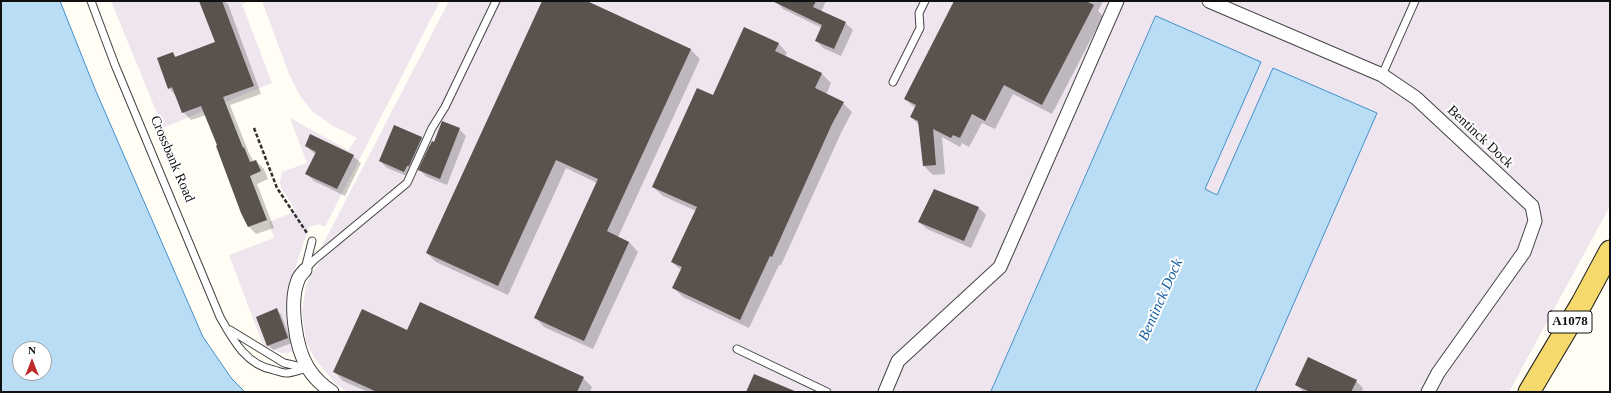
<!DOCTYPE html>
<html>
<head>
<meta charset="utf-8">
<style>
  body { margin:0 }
  #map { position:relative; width:1611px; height:393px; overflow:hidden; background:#fffdf4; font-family:Georgia,serif }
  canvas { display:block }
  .frame { position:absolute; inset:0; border:2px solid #101010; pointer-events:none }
  .north { position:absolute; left:12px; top:341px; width:40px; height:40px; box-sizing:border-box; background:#fff; border:1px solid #9f9f9f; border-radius:50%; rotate:0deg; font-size:11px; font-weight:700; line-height:16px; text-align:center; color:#101010 }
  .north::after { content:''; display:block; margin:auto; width:14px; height:18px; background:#bf292b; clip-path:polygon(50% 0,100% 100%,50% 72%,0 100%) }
</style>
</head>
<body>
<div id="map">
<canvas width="1611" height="393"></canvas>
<div class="frame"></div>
<div class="north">N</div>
</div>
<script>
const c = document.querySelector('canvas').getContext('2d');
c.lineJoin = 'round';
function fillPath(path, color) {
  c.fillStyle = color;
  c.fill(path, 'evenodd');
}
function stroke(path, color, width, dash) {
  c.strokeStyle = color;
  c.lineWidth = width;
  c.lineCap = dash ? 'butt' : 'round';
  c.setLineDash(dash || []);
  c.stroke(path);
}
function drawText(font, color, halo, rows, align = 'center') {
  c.font = font + ' Georgia,serif';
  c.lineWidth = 4;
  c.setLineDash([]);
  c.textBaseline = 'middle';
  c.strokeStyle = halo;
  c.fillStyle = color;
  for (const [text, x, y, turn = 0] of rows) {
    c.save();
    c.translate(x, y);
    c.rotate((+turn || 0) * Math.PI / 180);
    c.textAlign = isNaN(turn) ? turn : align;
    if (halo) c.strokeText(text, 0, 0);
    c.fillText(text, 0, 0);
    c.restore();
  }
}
fillPath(new Path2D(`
  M 111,1 L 250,1 L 242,4 L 272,83 L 163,128 Z
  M 262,1 L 440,1 L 325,227 L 319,224 L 309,227 L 290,283 L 287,302 L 293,351 L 288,353 L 281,353 L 263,345 L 229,255 L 274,238 L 269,222 L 296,211 L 281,187 L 280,182 L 282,172 L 307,163 L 290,118 L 348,150 L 357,138 L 333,126 L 313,112 L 300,96 L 289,74 Z
  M 449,1 L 1610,1 L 1610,206 L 1509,392 L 1255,392 L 1377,113 L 1273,68 L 1217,195 L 1205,189 L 1261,62 L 1156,16 L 991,392 L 347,392 L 335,383 L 315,359 L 306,342 L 302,311 L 306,286 L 311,274 L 324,257 L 320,250 Z`), '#eee5ee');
const water = new Path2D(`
  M 1,1 L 60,1 L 95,89 L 203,337 L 232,379 L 245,392 L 1,392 ZM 20,349 L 44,349 L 44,373 L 20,373 Z
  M 1156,16 L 1261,62 L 1205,189 L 1217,195 L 1273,68 L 1377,113 L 1255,392 L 991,392 Z`);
fillPath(water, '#b9ddf5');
stroke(water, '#418fcb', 1);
fillPath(new Path2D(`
  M 207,1 L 224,1 L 228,4 L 261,94 L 230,105 L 249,153 L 254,162 L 256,161 L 264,169 L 268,179 L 257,184 L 274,228 L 256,234 L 248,226 L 206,115 L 191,120 L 183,112 L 176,96 L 169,88 L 172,53 L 177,58 L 216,43 Z
  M 543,1 L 585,1 L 690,49 L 700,59 L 618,237 L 629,242 L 638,252 L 593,349 L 544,327 L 535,317 L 597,183 L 566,168 L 508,295 L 436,262 L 427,253 Z
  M 776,1 L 826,1 L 821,12 L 845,23 L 853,30 L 841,56 L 823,48 L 816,40 L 822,28 L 783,9 Z
  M 955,1 L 1103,1 L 1098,11 L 1103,16 L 1052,114 L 1013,94 L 995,129 L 982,123 L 969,147 L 962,143 L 960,147 L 942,137 L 945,174 L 933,175 L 924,166 L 919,125 L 911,117 L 915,108 L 905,99 Z
  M 778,43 L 787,53 L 785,57 L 822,74 L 831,83 L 826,95 L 843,103 L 852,112 L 841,133 L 781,265 L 779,265 L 749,328 L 683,297 L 674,288 L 682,271 L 672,262 L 696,211 L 663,196 L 653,187 L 714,96 Z
  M 395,126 L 422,138 L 430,146 L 459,129 L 466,136 L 447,185 L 427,177 L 418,169 L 416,173 L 414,172 L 412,178 L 387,168 L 380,161 Z
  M 306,146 L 353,156 L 361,163 L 345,196 L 314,181 L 307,174 L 316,155 Z
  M 935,190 L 979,208 L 986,215 L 971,248 L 927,229 L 919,222 Z
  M 276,310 L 281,314 L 292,343 L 273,350 L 268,345 Z
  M 408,331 L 583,378 L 592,387 L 590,392 L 368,392 L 343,381 L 334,371 Z
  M 1356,381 L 1363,388 L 1362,392 L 1304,392 L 1296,385 Z`), '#0003');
fillPath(new Path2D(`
  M 199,1 L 222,1 L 254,86 L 223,97 L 243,148 L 244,147 L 250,162 L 256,160 L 261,171 L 250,176 L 267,220 L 248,227 L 241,213 L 216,146 L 217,145 L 201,106 L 182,113 L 172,87 L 168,89 L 157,58 L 173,52 L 175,57 L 215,42 Z
  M 542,1 L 587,1 L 691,49 L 607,231 L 629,242 L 584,341 L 534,318 L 598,179 L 556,160 L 498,286 L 426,253 Z
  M 772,1 L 816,1 L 813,7 L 846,22 L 834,49 L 815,41 L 822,25 Z
  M 954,1 L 1086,1 L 1094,5 L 1042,105 L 1004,85 L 985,121 L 972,114 L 960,138 L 953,135 L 951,138 L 933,129 L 936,165 L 923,166 L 918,121 L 910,117 L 916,105 L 904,99 Z
  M 744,27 L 779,43 L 775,51 L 822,73 L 815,88 L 844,102 L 832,124 L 772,257 L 770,256 L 740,320 L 672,288 L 682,267 L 671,262 L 697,207 L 652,187 L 697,88 L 713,95 Z
  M 442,121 L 460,128 L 440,179 L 418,170 L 432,141 L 434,142 Z
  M 394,125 L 422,137 L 409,166 L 407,166 L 404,172 L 379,161 Z
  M 310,134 L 354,155 L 337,189 L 305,174 L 316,152 L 305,146 Z
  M 934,189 L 979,207 L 964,241 L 918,222 Z
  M 420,302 L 584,377 L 577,392 L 377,392 L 333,372 L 362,309 L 407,330 Z
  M 277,308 L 288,338 L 267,346 L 256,317 Z
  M 1308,357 L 1357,380 L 1351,392 L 1310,392 L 1295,385 Z
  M 754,374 L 797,392 L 746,392 Z`), '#59524d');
const service = new Path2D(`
  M 91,1 L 115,65 L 220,317 C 233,340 246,365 274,370 C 278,371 282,373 286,373 C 293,373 301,369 308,368
  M 1382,75 L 1415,1
  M 893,82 L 920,28 L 919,13 L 925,1
  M 305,269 L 312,241
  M 305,270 L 314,260 L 407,183 L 432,128 L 445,107 L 496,1
  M 230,330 L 284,363 L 306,368
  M 737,349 L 827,392`);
const minor = new Path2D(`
  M 1209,1 L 1382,75 L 1416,98 L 1532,206 L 1535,221 L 1524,252 L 1438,373 L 1428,392
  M 305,270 C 303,273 299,276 298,280 C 289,302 295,347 308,368 C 313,376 323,386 332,392
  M 885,392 L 898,361 L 1000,267 L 1117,1`);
const primary = new Path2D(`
  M 1529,392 L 1582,303 L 1610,251`);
stroke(service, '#434343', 9);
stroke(minor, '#434343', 15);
stroke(primary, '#212121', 23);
stroke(new Path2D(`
  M 254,128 L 277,188 L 307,233`), '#323232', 2.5, [4, 2]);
stroke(service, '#fff', 7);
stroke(minor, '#fff', 13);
stroke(primary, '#f6d96d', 21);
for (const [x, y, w] of [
  [1570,322,44]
]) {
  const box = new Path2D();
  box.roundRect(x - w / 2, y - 11, w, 22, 3);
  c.fillStyle = '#fff';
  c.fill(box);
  stroke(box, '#101010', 1);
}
drawText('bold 13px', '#101010', null, [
  ["A1078",1570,322]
]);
drawText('14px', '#101010', '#fff', [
  ["Bentinck Dock",1480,137,43],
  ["Crossbank Road",172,159,67]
]);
drawText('italic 15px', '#1a62a2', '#fff', [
  ["Bentinck Dock",1161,300,-66]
]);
</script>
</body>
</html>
